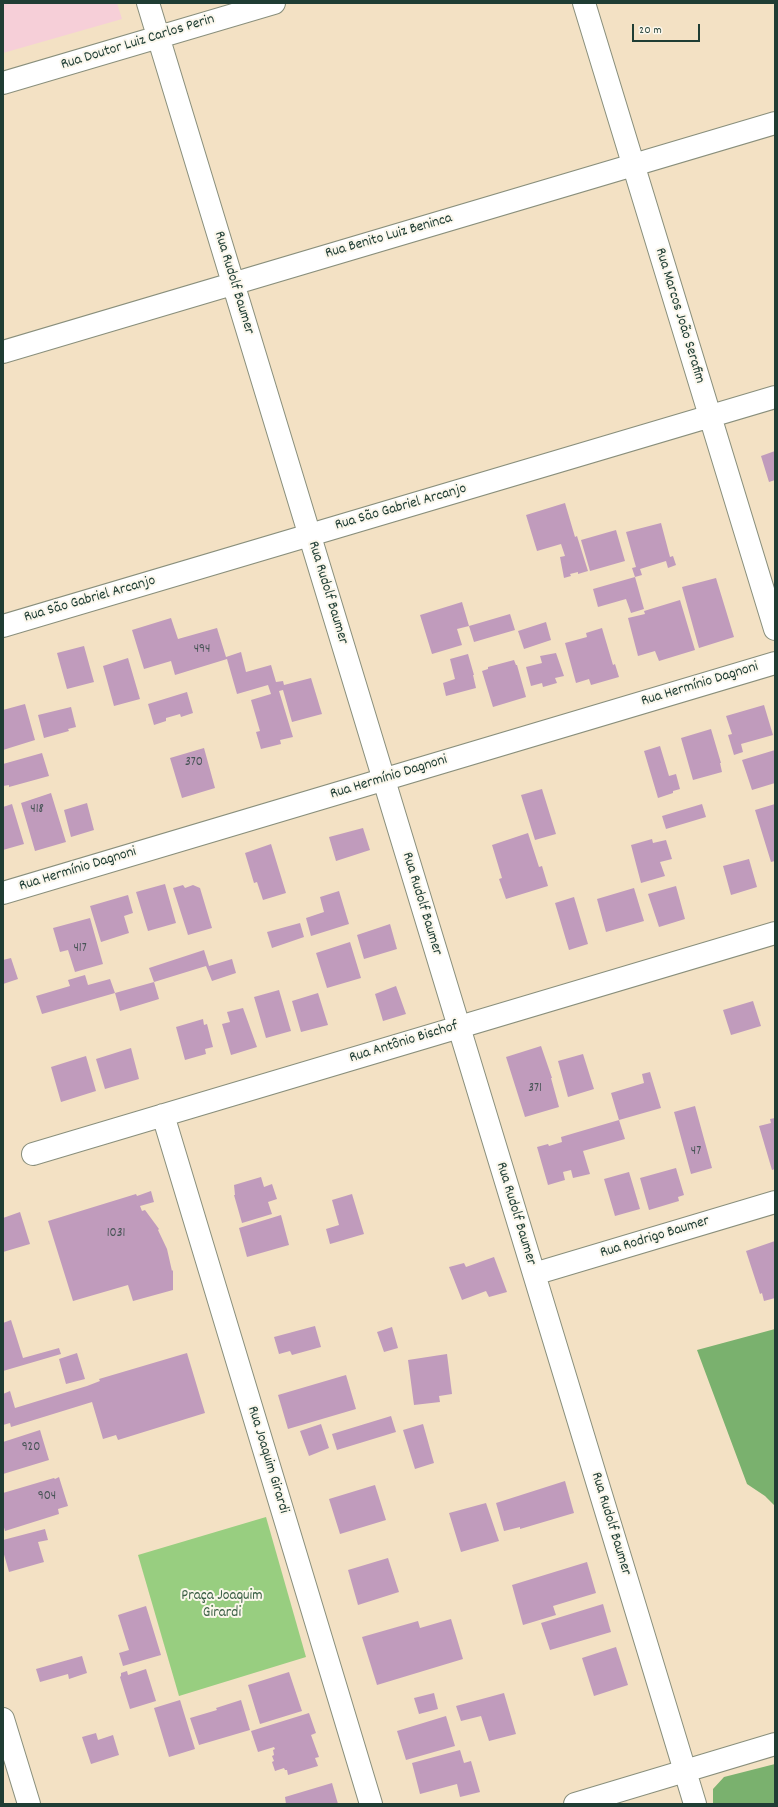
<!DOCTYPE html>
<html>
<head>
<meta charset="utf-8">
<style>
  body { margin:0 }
  #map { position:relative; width:778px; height:1807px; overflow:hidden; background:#f3e1c4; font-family:Dekko,sans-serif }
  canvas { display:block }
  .frame { position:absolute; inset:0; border:4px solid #1f3d34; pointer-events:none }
  .scale { position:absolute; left:632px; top:24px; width:68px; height:18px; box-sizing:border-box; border:2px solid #1f3d34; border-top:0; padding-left:5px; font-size:12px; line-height:14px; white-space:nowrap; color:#1f3d34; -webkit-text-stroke:3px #fbf7ec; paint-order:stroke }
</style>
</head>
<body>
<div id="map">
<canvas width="778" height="1807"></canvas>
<div class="frame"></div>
<div class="scale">20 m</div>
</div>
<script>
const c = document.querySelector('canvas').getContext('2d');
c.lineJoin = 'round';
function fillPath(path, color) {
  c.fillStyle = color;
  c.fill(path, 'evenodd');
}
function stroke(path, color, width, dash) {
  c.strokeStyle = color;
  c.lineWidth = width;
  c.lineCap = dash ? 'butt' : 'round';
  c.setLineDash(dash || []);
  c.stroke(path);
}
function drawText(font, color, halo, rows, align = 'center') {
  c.font = font + ' Dekko,sans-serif';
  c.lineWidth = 4;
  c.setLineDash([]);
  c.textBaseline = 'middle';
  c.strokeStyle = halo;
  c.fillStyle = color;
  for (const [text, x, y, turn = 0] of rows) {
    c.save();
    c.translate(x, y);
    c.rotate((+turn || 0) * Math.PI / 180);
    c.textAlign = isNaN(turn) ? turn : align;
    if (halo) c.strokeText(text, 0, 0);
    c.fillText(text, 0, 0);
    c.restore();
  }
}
fillPath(new Path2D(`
  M 3,3 L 117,3 L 122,19 L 3,53 Z`), '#f6cfd8');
fillPath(new Path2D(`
  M 266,1517 L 306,1657 L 179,1696 L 138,1555 Z`), '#98ce80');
fillPath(new Path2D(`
  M 775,1329 L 775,1506 L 765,1496 L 747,1484 L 697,1350 Z
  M 775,1764 L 775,1804 L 713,1804 L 713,1789 L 724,1777 Z`), '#7ab16e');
fillPath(new Path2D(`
  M 775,451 L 775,480 L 769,482 L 761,456 Z
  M 565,503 L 575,537 L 577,536 L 588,571 L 578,574 L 578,572 L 570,574 L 571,576 L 564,578 L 560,557 L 565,556 L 561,544 L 537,551 L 526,515 Z
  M 661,523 L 670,557 L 673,556 L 676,565 L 668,568 L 666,561 L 640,569 L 642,575 L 635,577 L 632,568 L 636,567 L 626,532 Z
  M 616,530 L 625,561 L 590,571 L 581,540 Z
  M 635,577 L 644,609 L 631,613 L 626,599 L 598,607 L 593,589 Z
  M 716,578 L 734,637 L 699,648 L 682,587 Z
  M 680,600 L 695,650 L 659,661 L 655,651 L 638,656 L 628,618 L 645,614 L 644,611 Z
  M 462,602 L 469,626 L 510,614 L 515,630 L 474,642 L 469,626 L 457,629 L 462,645 L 432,654 L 420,615 Z
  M 171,618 L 178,639 L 217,628 L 226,657 L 241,652 L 246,672 L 271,665 L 276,682 L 283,681 L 284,685 L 311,678 L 322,714 L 292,722 L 283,690 L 279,691 L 293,737 L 280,740 L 281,744 L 261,749 L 256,732 L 260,731 L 251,700 L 271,694 L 268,685 L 237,694 L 227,659 L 175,675 L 171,661 L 144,669 L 132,630 Z
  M 546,622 L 551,640 L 524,649 L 518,631 Z
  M 602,628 L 613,665 L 615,664 L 619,677 L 591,685 L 589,679 L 576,683 L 565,643 L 587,637 L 586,633 Z
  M 84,646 L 94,682 L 67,689 L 57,653 Z
  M 556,653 L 564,676 L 555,678 L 557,683 L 543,687 L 542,683 L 531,686 L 526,667 L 542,663 L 540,656 Z
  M 468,654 L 474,675 L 473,675 L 476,688 L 446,696 L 443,683 L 455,679 L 450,659 Z
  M 128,658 L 140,699 L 114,706 L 103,666 Z
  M 514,660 L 516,665 L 517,665 L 526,697 L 493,707 L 482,671 L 488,669 L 488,667 Z
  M 187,692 L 193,713 L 181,717 L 180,714 L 166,718 L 166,721 L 154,725 L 148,704 Z
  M 25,704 L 35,740 L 3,750 L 3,710 Z
  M 764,705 L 773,735 L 741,744 L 743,752 L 734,755 L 728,735 L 732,734 L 726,716 Z
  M 71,707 L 76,727 L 68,729 L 69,731 L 44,738 L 38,715 Z
  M 711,729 L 721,763 L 720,763 L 722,772 L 693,780 L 681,738 Z
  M 660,746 L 669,776 L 676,774 L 680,789 L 673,791 L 673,793 L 658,798 L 644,751 Z
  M 204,748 L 215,788 L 182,798 L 170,758 Z
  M 775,750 L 775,783 L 752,790 L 742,760 Z
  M 42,753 L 49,776 L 9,787 L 9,785 L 3,786 L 3,764 Z
  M 542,789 L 556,834 L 535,840 L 521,795 Z
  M 51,793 L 66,842 L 35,851 L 21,803 Z
  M 87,803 L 94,830 L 71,837 L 64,810 Z
  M 12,804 L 24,844 L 3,850 L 3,807 Z
  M 702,804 L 706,817 L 666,829 L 662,816 Z
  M 775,804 L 775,861 L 771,862 L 755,810 Z
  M 363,828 L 370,850 L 336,861 L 329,837 Z
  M 528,833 L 539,867 L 542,866 L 548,886 L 506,899 L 499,879 L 502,878 L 492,845 Z
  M 652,839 L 653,843 L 666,840 L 672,859 L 660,862 L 665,876 L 641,883 L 631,845 Z
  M 271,844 L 286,893 L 263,900 L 257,882 L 254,883 L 245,853 Z
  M 749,859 L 757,887 L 731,895 L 723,866 Z
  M 165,884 L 176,923 L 148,931 L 136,892 Z
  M 183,885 L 185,888 L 193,885 L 200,888 L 212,928 L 188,935 L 173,888 Z
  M 676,886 L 685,919 L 659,927 L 648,894 Z
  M 634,888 L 644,921 L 606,932 L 597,899 Z
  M 339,891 L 349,924 L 311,936 L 306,918 L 324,912 L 320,897 Z
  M 128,895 L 133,913 L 124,916 L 129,933 L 101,942 L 90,906 Z
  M 574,897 L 588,944 L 569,950 L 555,903 Z
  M 90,918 L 103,964 L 75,972 L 68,950 L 60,952 L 53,928 Z
  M 300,923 L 304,937 L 272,948 L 267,932 Z
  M 390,924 L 397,949 L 364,959 L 357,935 Z
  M 350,942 L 361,978 L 327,988 L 316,953 Z
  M 204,950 L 209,966 L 232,959 L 236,973 L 212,981 L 206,966 L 154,982 L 149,968 Z
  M 11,958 L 18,979 L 3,984 L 3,960 Z
  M 85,975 L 88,985 L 110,979 L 115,993 L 42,1014 L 36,996 L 70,986 L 68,980 Z
  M 154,982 L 159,999 L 120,1011 L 115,993 Z
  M 396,986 L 406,1014 L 383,1021 L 375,994 Z
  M 279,990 L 291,1031 L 266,1038 L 254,997 Z
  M 318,993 L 328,1025 L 301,1032 L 292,1001 Z
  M 753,1001 L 761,1026 L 731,1035 L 723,1010 Z
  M 243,1008 L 257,1047 L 231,1055 L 222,1024 L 230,1022 L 227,1012 Z
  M 203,1019 L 204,1025 L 207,1024 L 213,1047 L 205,1049 L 206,1054 L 185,1060 L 176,1027 Z
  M 541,1046 L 552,1078 L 551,1078 L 559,1107 L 525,1117 L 506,1057 Z
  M 131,1048 L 139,1079 L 105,1089 L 96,1059 Z
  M 583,1054 L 594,1089 L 568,1097 L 558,1061 Z
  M 86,1056 L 96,1091 L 61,1102 L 51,1067 Z
  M 650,1072 L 661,1108 L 619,1120 L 625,1139 L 583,1151 L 590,1174 L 573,1178 L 571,1170 L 563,1172 L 565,1180 L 548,1185 L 537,1147 L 548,1144 L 549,1146 L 562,1142 L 561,1137 L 619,1120 L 611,1093 L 644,1083 L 642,1074 Z
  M 695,1106 L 712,1168 L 691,1174 L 674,1112 Z
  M 775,1118 L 775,1169 L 772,1170 L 759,1126 L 771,1123 L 770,1119 Z
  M 676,1168 L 684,1195 L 678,1197 L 679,1201 L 649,1210 L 640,1178 Z
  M 629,1172 L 640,1209 L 615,1216 L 604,1179 Z
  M 261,1177 L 264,1187 L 272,1184 L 277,1199 L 268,1202 L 272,1214 L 242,1223 L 234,1195 L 235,1195 L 234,1185 Z
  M 151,1191 L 154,1202 L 140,1206 L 142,1211 L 145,1210 L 159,1229 L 158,1230 L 167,1249 L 172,1271 L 173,1270 L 173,1290 L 133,1301 L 128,1285 L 73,1301 L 48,1221 L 136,1194 L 137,1196 Z
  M 352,1194 L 364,1234 L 330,1244 L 326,1229 L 339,1225 L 332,1200 Z
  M 20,1212 L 30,1244 L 3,1252 L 3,1218 Z
  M 281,1215 L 289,1245 L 247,1257 L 239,1228 Z
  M 775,1241 L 775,1298 L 764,1301 L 762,1293 L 760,1294 L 746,1251 Z
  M 494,1257 L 507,1292 L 489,1297 L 486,1291 L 462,1300 L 449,1267 L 464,1263 L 466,1267 Z
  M 11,1320 L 23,1358 L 59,1348 L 61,1354 L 3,1371 L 3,1323 Z
  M 315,1326 L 321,1347 L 292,1355 L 290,1351 L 279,1354 L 274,1337 Z
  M 392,1327 L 398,1348 L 384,1352 L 377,1332 Z
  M 77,1353 L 85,1379 L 66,1384 L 59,1359 Z
  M 187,1353 L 205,1413 L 118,1440 L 116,1435 L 103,1439 L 92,1402 L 11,1427 L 10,1423 L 3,1425 L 3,1394 L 10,1391 L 15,1408 L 87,1386 L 100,1381 L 99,1379 Z
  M 447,1354 L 452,1394 L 439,1396 L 440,1402 L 414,1405 L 408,1360 Z
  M 346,1375 L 356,1409 L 288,1429 L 278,1395 Z
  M 391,1416 L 396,1432 L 337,1450 L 332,1434 Z
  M 321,1424 L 329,1448 L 309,1456 L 300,1431 Z
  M 423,1424 L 434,1463 L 415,1469 L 403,1430 Z
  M 40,1430 L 49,1460 L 3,1474 L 3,1442 Z
  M 59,1477 L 68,1506 L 58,1509 L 59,1514 L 5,1531 L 3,1524 L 3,1493 L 54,1478 L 55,1479 Z
  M 565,1481 L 574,1513 L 520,1529 L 520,1527 L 504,1531 L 496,1503 Z
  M 375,1485 L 386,1520 L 340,1534 L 329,1499 Z
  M 486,1503 L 499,1541 L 461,1552 L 449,1513 Z
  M 45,1529 L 48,1540 L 38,1542 L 44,1562 L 9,1572 L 3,1551 L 3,1540 Z
  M 388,1558 L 399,1592 L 358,1605 L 348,1570 Z
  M 587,1562 L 596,1593 L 553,1606 L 556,1615 L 523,1625 L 512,1585 Z
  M 603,1604 L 611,1632 L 550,1650 L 541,1623 Z
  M 146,1606 L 161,1655 L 123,1666 L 119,1653 L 129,1650 L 118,1615 Z
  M 451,1619 L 463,1659 L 377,1685 L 362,1637 L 418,1621 L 420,1628 Z
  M 616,1647 L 628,1685 L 594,1696 L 582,1658 Z
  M 82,1656 L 87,1673 L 69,1679 L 68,1674 L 40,1682 L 36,1669 Z
  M 146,1669 L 156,1701 L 130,1709 L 120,1677 L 121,1676 L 121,1673 L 127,1671 L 128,1675 Z
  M 289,1672 L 302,1711 L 260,1724 L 248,1685 Z
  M 434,1693 L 438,1709 L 419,1714 L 414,1698 Z
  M 504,1693 L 516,1734 L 489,1741 L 481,1716 L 461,1721 L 456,1706 Z
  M 180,1700 L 195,1749 L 169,1757 L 154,1708 Z
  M 241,1700 L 250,1730 L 199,1745 L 190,1718 L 217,1710 L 216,1708 Z
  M 309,1713 L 316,1733 L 311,1735 L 319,1757 L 315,1758 L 318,1766 L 288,1775 L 287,1770 L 285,1770 L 284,1768 L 275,1771 L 272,1762 L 274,1761 L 272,1756 L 274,1755 L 273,1750 L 275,1749 L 274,1747 L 258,1752 L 251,1731 Z
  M 446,1716 L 455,1746 L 406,1760 L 397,1731 Z
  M 96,1733 L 98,1740 L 113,1735 L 119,1755 L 91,1764 L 82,1737 Z
  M 460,1750 L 464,1763 L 471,1761 L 480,1792 L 460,1797 L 457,1784 L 420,1794 L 412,1763 Z
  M 332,1783 L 338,1804 L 286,1804 L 285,1797 Z`), '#c09bbc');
const minor = new Path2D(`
  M 148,3 L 695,1804
  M 584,3 L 775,629
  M 3,83 L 274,3
  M 3,352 L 775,123
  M 3,626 L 775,397
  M 3,893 L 775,663
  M 163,1115 L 371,1804
  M 33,1154 L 775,933
  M 534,1274 L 775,1202
  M 3,1719 L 29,1804
  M 575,1804 L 775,1744`);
stroke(minor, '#898f7c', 24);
stroke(minor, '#fff', 22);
drawText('13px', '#475456', null, [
  ["494",202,650],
  ["370",194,763],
  ["418",37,810],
  ["417",80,949],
  ["371",535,1089],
  ["47",696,1152],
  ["1031",116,1234],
  ["920",31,1448],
  ["904",47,1497]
]);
drawText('15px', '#1f3d34', '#fbf7ec', [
  ["Rua Doutor Luiz Carlos Perin",138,43,-17],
  ["Rua Benito Luiz Beninca",389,237,-16],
  ["Rua Rudolf Baumer",233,283,73],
  ["Rua Marcos João Serafim",679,316,73],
  ["Rua São Gabriel Arcanjo",401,508,-16],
  ["Rua Rudolf Baumer",327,593,73],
  ["Rua São Gabriel Arcanjo",90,600,-16],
  ["Rua Hermínio Dagnoni",700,685,-17],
  ["Rua Hermínio Dagnoni",389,778,-17],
  ["Rua Hermínio Dagnoni",78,870,-17],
  ["Rua Rudolf Baumer",421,904,73],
  ["Rua Antônio Bischof",404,1043,-17],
  ["Rua Rudolf Baumer",515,1214,73],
  ["Rua Rodrigo Baumer",655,1238,-17],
  ["Rua Joaquim Girardi",267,1460,73],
  ["Rua Rudolf Baumer",610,1524,73]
]);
drawText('15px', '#3d6147', '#fbf7ec', [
  ["Praça Joaquim",222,1597],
  ["Girardi",222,1614]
]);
</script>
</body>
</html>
